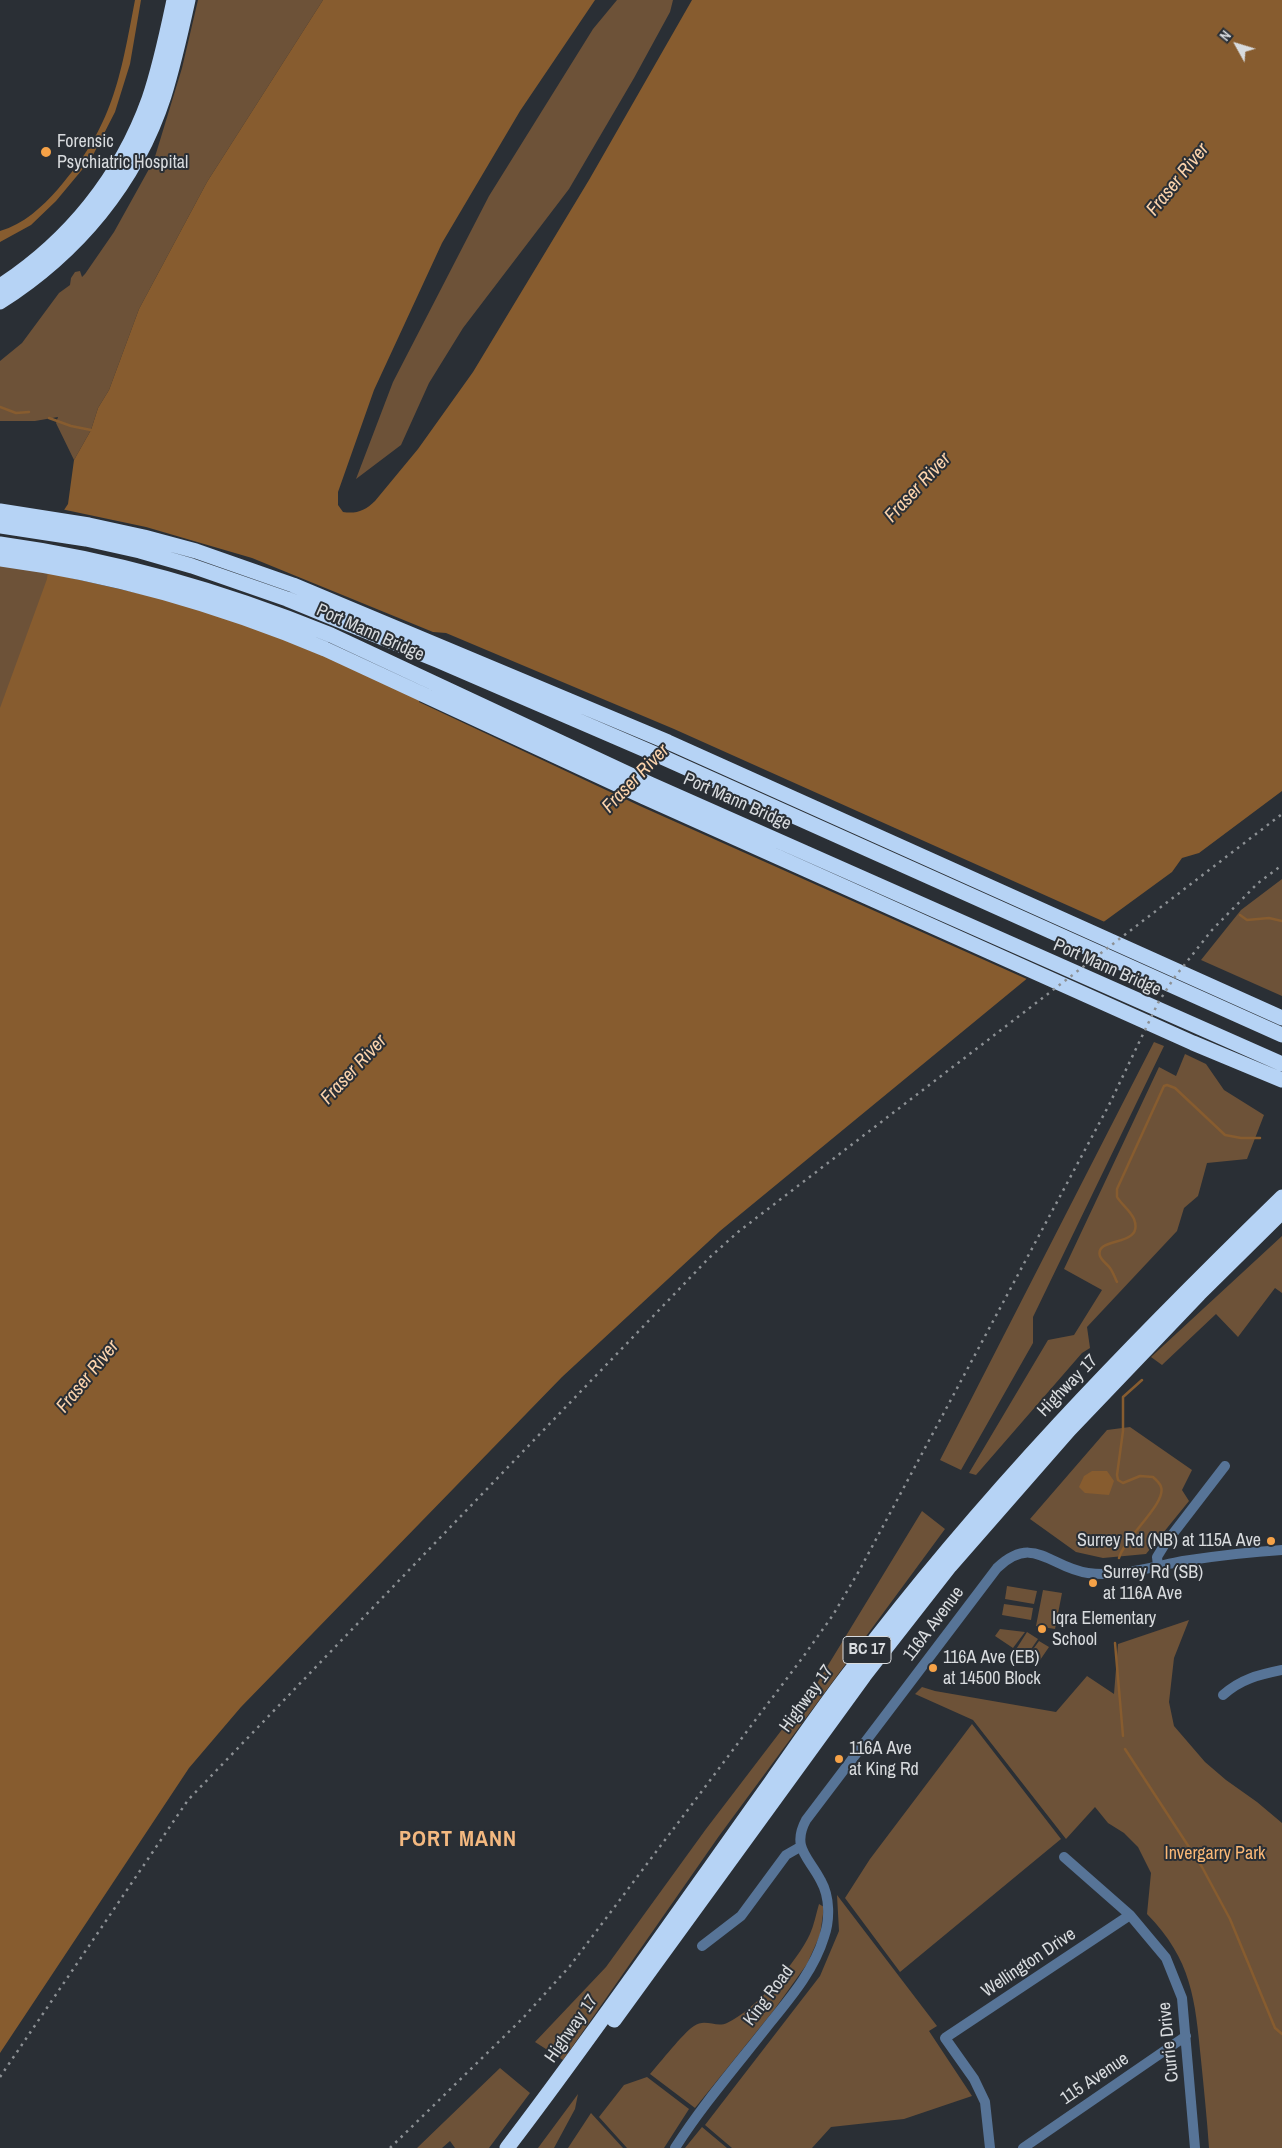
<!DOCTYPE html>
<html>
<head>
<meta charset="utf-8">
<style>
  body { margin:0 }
  #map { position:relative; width:1282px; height:2148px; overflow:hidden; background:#2a2f35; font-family:"Archivo Narrow",sans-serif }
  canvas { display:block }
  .north { position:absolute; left:1212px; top:20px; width:50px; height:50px; -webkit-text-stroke:4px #2a2f35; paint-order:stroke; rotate:309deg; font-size:14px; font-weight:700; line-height:20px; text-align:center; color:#d8dbde }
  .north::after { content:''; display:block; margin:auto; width:18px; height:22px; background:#d8dbde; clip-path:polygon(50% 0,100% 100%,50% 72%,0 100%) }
</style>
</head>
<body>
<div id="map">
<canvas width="1282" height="2148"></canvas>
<div class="north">N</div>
</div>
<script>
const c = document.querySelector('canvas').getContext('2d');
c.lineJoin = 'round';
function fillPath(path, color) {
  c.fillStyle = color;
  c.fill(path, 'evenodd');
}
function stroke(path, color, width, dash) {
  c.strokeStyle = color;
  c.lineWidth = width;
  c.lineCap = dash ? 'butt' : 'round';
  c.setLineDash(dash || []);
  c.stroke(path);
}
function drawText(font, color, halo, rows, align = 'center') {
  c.font = font + ' "Archivo Narrow",sans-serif';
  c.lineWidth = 4;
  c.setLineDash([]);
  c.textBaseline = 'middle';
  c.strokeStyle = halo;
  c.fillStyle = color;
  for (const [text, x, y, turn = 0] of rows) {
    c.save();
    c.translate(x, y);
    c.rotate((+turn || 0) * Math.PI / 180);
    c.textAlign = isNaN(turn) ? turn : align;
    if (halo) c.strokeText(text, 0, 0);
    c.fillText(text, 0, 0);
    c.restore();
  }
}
fillPath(new Path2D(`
  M 198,0 L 323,0 L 207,182 L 139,309 L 109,390 L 98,408 L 91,430 L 74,460 L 56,423 L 58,417 L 35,421 L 0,421 L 0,361 L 22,343 L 59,293 L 70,285 L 71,278 L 75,272 L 80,271 L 82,277 L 85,274 L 114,232 L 154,160 L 182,68 Z
  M 617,0 L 673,0 L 670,12 L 634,78 L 569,189 L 463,328 L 429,383 L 401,445 L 356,479 L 393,382 L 489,196 L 593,29 Z
  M 0,544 L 58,572 L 0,717 Z
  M 1282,879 L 1282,996 L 1201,960 L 1241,910 Z
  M 1154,1042 L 1164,1046 L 1033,1317 L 1033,1343 L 961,1470 L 940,1460 Z
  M 1185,1054 L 1206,1064 L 1224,1090 L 1264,1115 L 1247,1159 L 1207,1163 L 1198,1196 L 1184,1208 L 1177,1231 L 1087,1327 L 1090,1348 L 1082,1353 L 976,1475 L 969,1473 L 1048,1340 L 1074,1335 L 1102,1290 L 1064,1269 L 1159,1067 L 1176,1076 Z
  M 1282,1236 L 1282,1293 L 1275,1288 L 1238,1337 L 1216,1314 L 1162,1365 L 1151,1357 Z
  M 1130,1427 L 1192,1470 L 1182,1490 L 1189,1501 L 1146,1554 L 1103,1558 L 1076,1552 L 1030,1519 L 1107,1430 Z
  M 922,1511 L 945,1529 L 719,1836 L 563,2060 L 535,2042 L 606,1967 L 706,1829 L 816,1685 Z
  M 1007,1586 L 1037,1591 L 1034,1604 L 1005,1599 Z
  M 1043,1590 L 1062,1593 L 1055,1629 L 1036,1626 Z
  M 1004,1604 L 1033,1608 L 1031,1620 L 1002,1615 Z
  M 1189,1620 L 1174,1658 L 1169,1702 L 1174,1726 L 1205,1762 L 1226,1780 L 1257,1802 L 1282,1823 L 1282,2148 L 1209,2148 C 1207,2119 1204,2090 1201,2060 C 1195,1999 1192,1960 1147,1914 L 1151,1873 L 1138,1847 L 1124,1833 L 1108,1823 L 1095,1807 L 1066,1839 L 973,1720 L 915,1694 L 922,1687 L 935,1691 L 1056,1712 L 1087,1676 L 1114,1694 L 1118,1644 Z
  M 1000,1629 L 1025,1632 L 1013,1648 L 995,1636 Z
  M 1027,1632 L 1038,1639 L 1025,1658 L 1015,1651 Z
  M 1039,1641 L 1049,1647 L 1036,1666 L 1026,1659 Z
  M 972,1724 L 1061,1839 L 900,1972 L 845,1898 L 870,1859 Z
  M 837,1895 L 937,2026 L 929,2031 L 972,2096 L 904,2119 L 831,2127 L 812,2148 L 732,2148 L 705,2125 L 820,1976 L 839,1931 Z
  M 819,1904 L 824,1907 L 820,1935 L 807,1964 L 774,2010 L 695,2108 L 650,2074 C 660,2063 683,2033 694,2026 C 705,2018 716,2028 727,2023 C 754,2011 798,1961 810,1934 C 814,1925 816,1914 819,1904 Z
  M 500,2068 L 530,2093 L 489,2148 L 455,2148 L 450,2141 L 442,2148 L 417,2148 Z
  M 647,2077 L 689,2109 L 664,2148 L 627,2148 L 599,2117 L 624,2085 Z
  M 578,2094 L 575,2109 L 554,2148 L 538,2148 Z
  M 591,2113 L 623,2148 L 568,2148 Z
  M 702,2127 L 727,2148 L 685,2148 Z`), '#6d5238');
fillPath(new Path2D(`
  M 135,0 L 141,0 L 130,64 L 115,112 L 91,159 L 56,201 L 31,225 L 0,242 L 0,231 C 24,224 42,207 58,189 C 113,126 120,79 135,0 Z
  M 323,0 L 595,0 L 520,111 L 442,243 L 374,390 L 338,492 L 338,505 L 343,512 C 356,514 365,511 375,501 L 418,449 L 473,372 L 589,180 L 692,0 L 1282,0 L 1282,791 L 1199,853 L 1182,858 L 1172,872 L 1035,972 L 720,1231 L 562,1377 L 241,1707 L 189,1768 L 0,2053 L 0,708 L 47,579 L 51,542 L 56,522 L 68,504 L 74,460 L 91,430 L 98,408 L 109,390 L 139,309 L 207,182 Z
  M 1092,1471 L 1107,1471 L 1114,1481 L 1109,1495 L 1085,1493 L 1079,1487 L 1084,1476 Z`), '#875c2f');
fillPath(new Path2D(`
  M 61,509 L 146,527 L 252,558 L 433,632 L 446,633 L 674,729 L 1107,923 L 1029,980 L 640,806 L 419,702 L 420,699 L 322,655 L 273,635 L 181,603 L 45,572 L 54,521 Z`), '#2a2f35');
stroke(new Path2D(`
  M 0,407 L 16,413 L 29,412
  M 49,418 L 71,426 L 91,430
  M 1240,915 L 1247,920 L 1269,918 L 1282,921
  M 1117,1282 C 1115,1278 1113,1272 1110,1268 C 1107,1264 1102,1261 1100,1256 C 1094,1236 1145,1248 1134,1219 C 1130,1210 1121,1204 1117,1197 L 1117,1189 L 1164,1086 L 1167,1085 L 1175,1088 L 1225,1135 L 1241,1138 L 1260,1138
  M 1119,1558 C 1124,1538 1167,1503 1161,1487 C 1160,1483 1156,1480 1153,1477 L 1140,1476 L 1123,1483 L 1118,1480 L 1117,1475 L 1123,1431 L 1123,1397 L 1142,1380
  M 1115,1643 L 1123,1736
  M 1125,1749 L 1202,1867 L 1230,1919 L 1275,2028 L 1282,2034`), '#875c2f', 2.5);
stroke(new Path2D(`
  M 1158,1566 L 1157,1557 L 1165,1544 L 1225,1466
  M 1223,1695 C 1241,1679 1258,1675 1282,1670
  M 1064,1857 L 1130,1915 L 1166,1958 L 1182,1998 L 1195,2148
  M 702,1946 L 741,1916 L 786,1855 L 800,1847
  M 675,2148 C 703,2104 738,2064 770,2023 C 791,1997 814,1970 824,1937 C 830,1920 830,1897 821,1881 C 809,1857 791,1848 806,1820 L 997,1568 C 1034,1533 1050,1568 1088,1573 C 1119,1577 1152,1567 1183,1561 C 1216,1556 1249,1552 1282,1550
  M 990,2148 L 985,2102 L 974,2079 L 945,2038 L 1130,1915
  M 1023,2148 L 1186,2036`), '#577497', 10);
stroke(new Path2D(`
  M 0,286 C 69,241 121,177 149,99 C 160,67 167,33 174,0
  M 0,302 C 77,253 136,183 164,96 C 174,64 181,32 188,0
  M 0,511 L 89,525 L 144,537 L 196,551 L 293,585 L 668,742 L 1282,1018
  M 0,526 L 86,539 L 140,551 L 192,566 L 287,599 L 437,660 L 662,757 L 1282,1035
  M 0,544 C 116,560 223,591 331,635 L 650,784 L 1282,1064
  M 0,559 C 113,574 220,605 325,649 L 644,797 L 1193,1043 L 1282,1080
  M 614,2020 L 864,1676 L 950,1566 L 1069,1430 L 1199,1294 L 1282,1212
  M 507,2148 C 598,2029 683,1905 771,1782 C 798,1744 825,1704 854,1667 C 982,1497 1130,1345 1282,1197`), '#b6d3f5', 15);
stroke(new Path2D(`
  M 0,2077 L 188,1800 L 709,1258 L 738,1232 L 1282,814
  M 390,2148 L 522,2019 L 570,1966 L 803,1657 L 833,1615 L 859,1571 L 1109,1105 L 1158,1003 L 1174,978 L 1212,930 L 1258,883 L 1282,865`), '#8c9094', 2.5, [2.5, 5]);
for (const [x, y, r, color] of [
  [46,152,6,"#f6a247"],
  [1271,1541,5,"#f6a247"],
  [1093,1583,5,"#f6a247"],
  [1042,1629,5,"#f6a247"],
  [933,1668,5,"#f6a247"],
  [839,1759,5,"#f6a247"]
]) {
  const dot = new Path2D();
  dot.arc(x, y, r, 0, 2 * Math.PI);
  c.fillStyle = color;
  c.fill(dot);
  stroke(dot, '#2a2f35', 2);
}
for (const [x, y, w] of [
  [867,1650,48]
]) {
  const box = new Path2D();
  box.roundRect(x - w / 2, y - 13.5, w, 27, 4);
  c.fillStyle = '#2a2f35';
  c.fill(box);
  stroke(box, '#d8dbde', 1);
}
drawText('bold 16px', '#d8dbde', null, [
  ["BC 17",867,1650]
]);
drawText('18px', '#d8dbde', '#2a2f35', [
  ["Forensic",57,142],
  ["Psychiatric Hospital",57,163],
  ["Surrey Rd (NB) at 115A Ave",1261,1541,"right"],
  ["Surrey Rd (SB)",1103,1573],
  ["at 116A Ave",1103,1594],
  ["Iqra Elementary",1052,1619],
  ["School",1052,1640],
  ["116A Ave (EB)",943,1658],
  ["at 14500 Block",943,1679],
  ["116A Ave",849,1749],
  ["at King Rd",849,1770]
], 'left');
drawText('18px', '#d8dbde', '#2a2f35', [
  ["Port Mann Bridge",370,633,24],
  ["Port Mann Bridge",737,802,24],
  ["Port Mann Bridge",1107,968,24],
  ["Highway 17",1068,1386,-46],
  ["116A Avenue",934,1624,-53],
  ["Highway 17",807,1699,-54],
  ["Wellington Drive",1029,1963,-34],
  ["King Road",769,1996,-53],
  ["Highway 17",572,2029,-55],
  ["Currie Drive",1169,2042,-96],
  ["115 Avenue",1095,2079,-34]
]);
drawText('18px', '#fab876', '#2a2f35', [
  ["Invergarry Park",1215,1854]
]);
drawText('italic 19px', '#fbd3ac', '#2a2f35', [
  ["Fraser River",1178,180,-51],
  ["Fraser River",918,488,-47],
  ["Fraser River",636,779,-46],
  ["Fraser River",354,1070,-47],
  ["Fraser River",88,1377,-51]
]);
c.letterSpacing = '1px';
drawText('bold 22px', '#f4b980', '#2a2f35', [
  ["PORT MANN",458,1840]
]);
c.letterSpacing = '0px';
</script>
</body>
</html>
